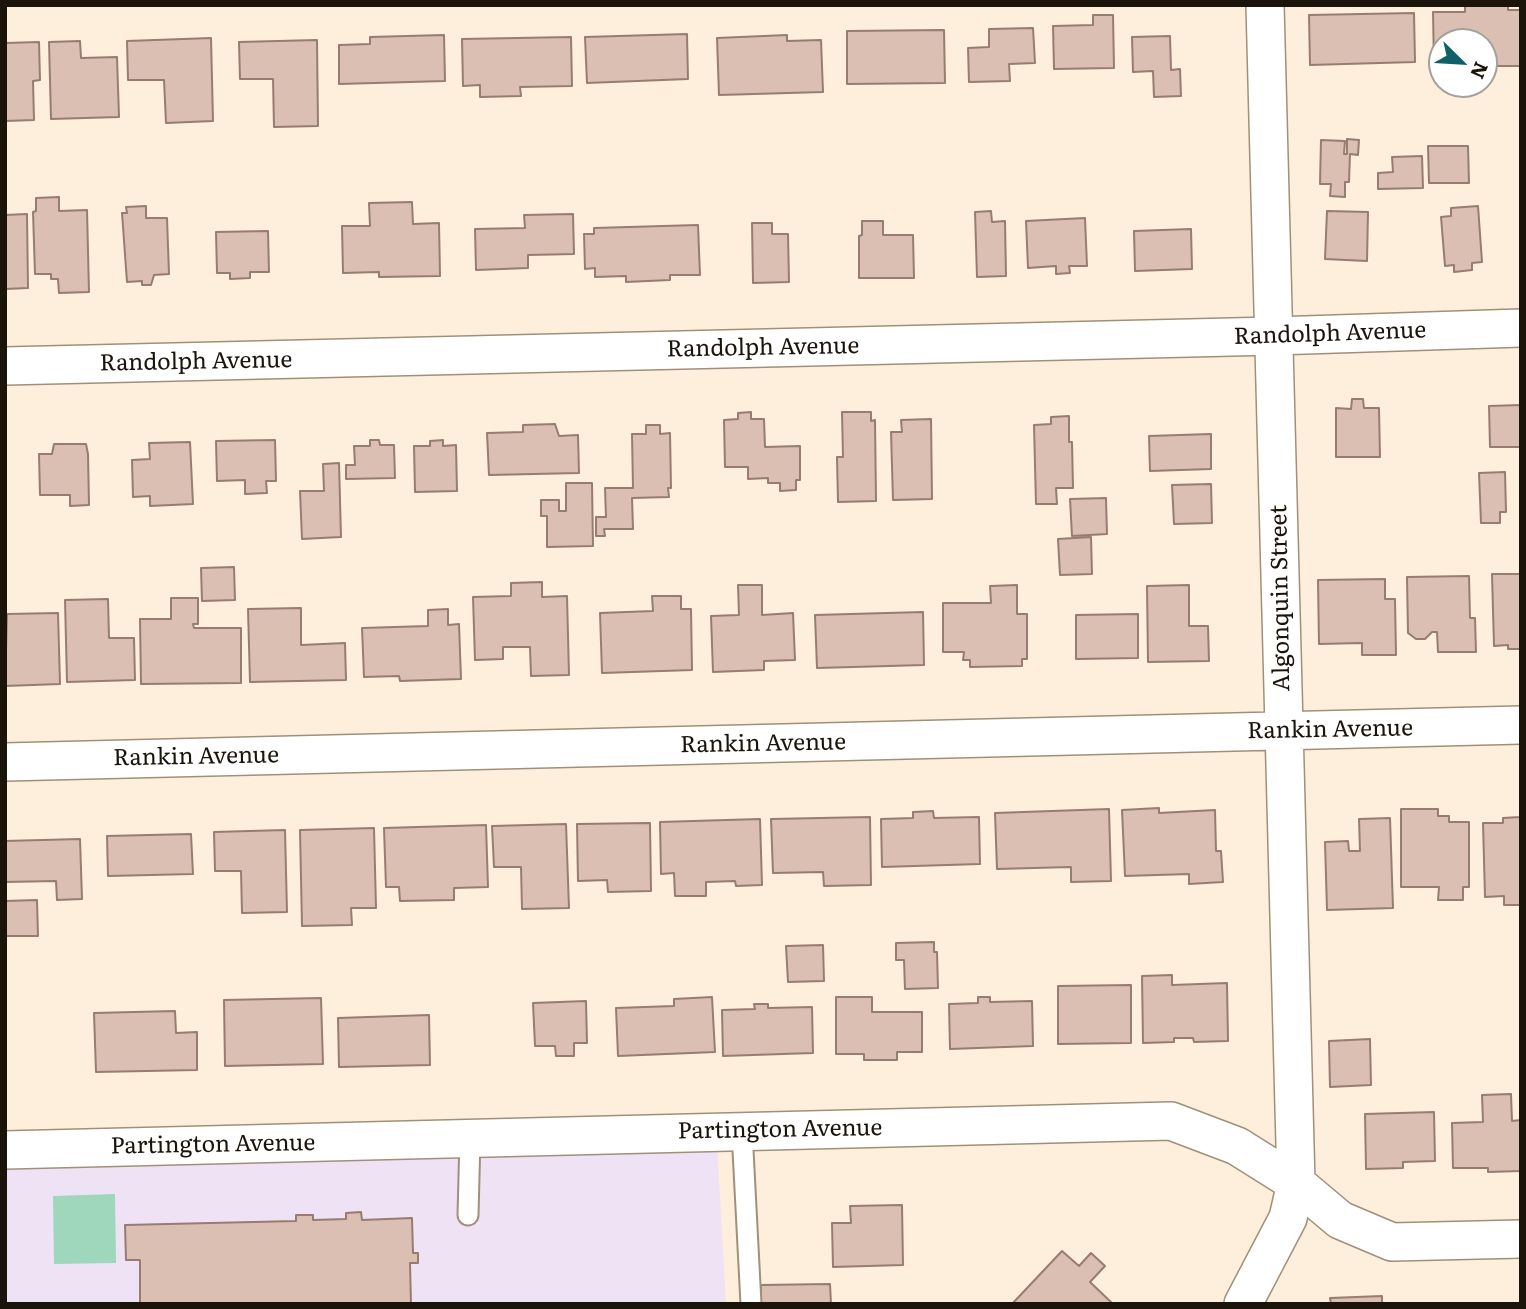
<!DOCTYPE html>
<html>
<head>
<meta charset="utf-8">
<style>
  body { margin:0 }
  #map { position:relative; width:1526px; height:1309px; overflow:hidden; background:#fdefdb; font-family:Literata,serif }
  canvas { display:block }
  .frame { position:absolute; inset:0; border:7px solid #1a140b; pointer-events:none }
  .north { position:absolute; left:1428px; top:28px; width:70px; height:70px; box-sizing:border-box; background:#fff; border:2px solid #a3a19d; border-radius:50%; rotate:114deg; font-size:19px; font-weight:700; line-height:28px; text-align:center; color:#1a140b }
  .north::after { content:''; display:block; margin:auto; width:24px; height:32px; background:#106167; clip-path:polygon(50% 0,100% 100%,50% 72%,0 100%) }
</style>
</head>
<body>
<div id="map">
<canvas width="1526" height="1309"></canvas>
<div class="frame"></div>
<div class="north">N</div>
</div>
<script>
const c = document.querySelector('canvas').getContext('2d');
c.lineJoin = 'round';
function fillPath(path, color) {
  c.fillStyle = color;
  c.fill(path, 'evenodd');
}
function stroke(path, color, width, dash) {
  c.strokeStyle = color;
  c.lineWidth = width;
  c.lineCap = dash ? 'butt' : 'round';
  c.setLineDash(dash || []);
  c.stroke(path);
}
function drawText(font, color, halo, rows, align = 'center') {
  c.font = font + ' Literata,serif';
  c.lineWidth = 7;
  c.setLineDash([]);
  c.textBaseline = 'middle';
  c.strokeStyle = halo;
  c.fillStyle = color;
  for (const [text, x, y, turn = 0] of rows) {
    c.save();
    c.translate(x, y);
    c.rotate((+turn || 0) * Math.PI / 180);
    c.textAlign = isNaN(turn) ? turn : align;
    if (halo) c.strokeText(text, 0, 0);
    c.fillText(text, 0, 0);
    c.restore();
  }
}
fillPath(new Path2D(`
  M 717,1143 L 726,1304 L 5,1304 L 5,1169 Z`), '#f0e2f5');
fillPath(new Path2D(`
  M 115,1194 L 116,1263 L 54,1264 L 53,1196 Z`), '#9ed7bb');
const building = new Path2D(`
  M 1465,5 L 1508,5 L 1508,10 L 1521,10 L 1521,66 L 1484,66 L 1484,42 L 1442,42 L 1442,67 L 1434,67 L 1433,12 L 1465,12 Z
  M 1414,13 L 1415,62 L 1310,65 L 1309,15 Z
  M 1093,15 L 1113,15 L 1114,68 L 1054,69 L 1053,26 L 1093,25 Z
  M 1033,28 L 1035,63 L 1009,64 L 1010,81 L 969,82 L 968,48 L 989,47 L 989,29 Z
  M 944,30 L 945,83 L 847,84 L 847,31 Z
  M 687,34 L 688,79 L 587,83 L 585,37 Z
  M 444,35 L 445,81 L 339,84 L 339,45 L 370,44 L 370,37 Z
  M 787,35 L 787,41 L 821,40 L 823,92 L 719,95 L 717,38 Z
  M 1170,36 L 1171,70 L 1180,69 L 1181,96 L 1154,97 L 1153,71 L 1133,72 L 1132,37 Z
  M 571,37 L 572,86 L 520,87 L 521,96 L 480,97 L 480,85 L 463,86 L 462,39 Z
  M 211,38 L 213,121 L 166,123 L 164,80 L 128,80 L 127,41 Z
  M 317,40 L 318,126 L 274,127 L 273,79 L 240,79 L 239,42 Z
  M 80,41 L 81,58 L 117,57 L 119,117 L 51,119 L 49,42 Z
  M 39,42 L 40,80 L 33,81 L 34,120 L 5,121 L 5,43 Z
  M 1347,139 L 1359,140 L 1358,155 L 1350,154 L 1349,182 L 1345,182 L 1345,197 L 1330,196 L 1331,184 L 1320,184 L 1321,140 L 1345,141 L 1344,154 L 1347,154 Z
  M 1428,146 L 1468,146 L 1469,183 L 1429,183 Z
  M 1422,156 L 1423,188 L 1378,189 L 1378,173 L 1393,172 L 1392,157 Z
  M 59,197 L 59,211 L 87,210 L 89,292 L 59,293 L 58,279 L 51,279 L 51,274 L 35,274 L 33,212 L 36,211 L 36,198 Z
  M 412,202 L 413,224 L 439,223 L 440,276 L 379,277 L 379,272 L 343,273 L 342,226 L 370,226 L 369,203 Z
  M 146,206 L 146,218 L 167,218 L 169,274 L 154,275 L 151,285 L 142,285 L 142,281 L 127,282 L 122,213 L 127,213 L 126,207 Z
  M 1478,206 L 1482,262 L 1472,263 L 1472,270 L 1454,272 L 1454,265 L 1445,266 L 1441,217 L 1451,216 L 1451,208 Z
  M 991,211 L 992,222 L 1005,221 L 1006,276 L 977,277 L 975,212 Z
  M 1327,211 L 1368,212 L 1367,261 L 1325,259 Z
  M 27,214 L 28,288 L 5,289 L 5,215 Z
  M 573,214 L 574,254 L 528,255 L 528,268 L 476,270 L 475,229 L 525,228 L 524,215 Z
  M 1085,218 L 1087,266 L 1069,266 L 1070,273 L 1056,274 L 1056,266 L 1028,268 L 1026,221 Z
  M 862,221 L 883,221 L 883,235 L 913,235 L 914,278 L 859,278 L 859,236 L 862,235 Z
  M 752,223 L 772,223 L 772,234 L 788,234 L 789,282 L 753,283 Z
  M 698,225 L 700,275 L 670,275 L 670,280 L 626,282 L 626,276 L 595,277 L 595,268 L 585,269 L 584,234 L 594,234 L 594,228 Z
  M 1191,229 L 1192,269 L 1135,271 L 1134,231 Z
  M 268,231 L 269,272 L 250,272 L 250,278 L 230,279 L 230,273 L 217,273 L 216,232 Z
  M 1352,399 L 1363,399 L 1364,408 L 1379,408 L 1380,457 L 1336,457 L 1336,408 L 1351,409 Z
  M 1521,405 L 1521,447 L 1490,447 L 1489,406 Z
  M 751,412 L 751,419 L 764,419 L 765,447 L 800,446 L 800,480 L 796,480 L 796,490 L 780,491 L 780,483 L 768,483 L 768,478 L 748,479 L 748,467 L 725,467 L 724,420 L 738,419 L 738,413 Z
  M 842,412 L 871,412 L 871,421 L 875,420 L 876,501 L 838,502 L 837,457 L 843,457 Z
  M 1069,416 L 1069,442 L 1072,442 L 1073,488 L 1056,488 L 1057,504 L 1036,504 L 1034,425 L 1051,424 L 1051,417 Z
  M 931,419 L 932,499 L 893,500 L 891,432 L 902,432 L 901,420 Z
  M 555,424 L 559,436 L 578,435 L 579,473 L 489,475 L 487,433 L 523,432 L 523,425 Z
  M 646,425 L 660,425 L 660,434 L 670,433 L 671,488 L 668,488 L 669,497 L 632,498 L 633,529 L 604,529 L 605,536 L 596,536 L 596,517 L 606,517 L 605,488 L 633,488 L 632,434 L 646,434 Z
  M 1211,434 L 1211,469 L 1150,471 L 1149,436 Z
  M 275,440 L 276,481 L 266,481 L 267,493 L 245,494 L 245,480 L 217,481 L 216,441 Z
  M 370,440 L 379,440 L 380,445 L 394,445 L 395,478 L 346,479 L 346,465 L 355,465 L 354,446 L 370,446 Z
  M 443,440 L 443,446 L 456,445 L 457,491 L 415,492 L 414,446 L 430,446 L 430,441 Z
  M 190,442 L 193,504 L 150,506 L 150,496 L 133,497 L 132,460 L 150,459 L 149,443 Z
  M 54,444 L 86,444 L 88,454 L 89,505 L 70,506 L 70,495 L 40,495 L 39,454 L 52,454 Z
  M 339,463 L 341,537 L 302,539 L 300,491 L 324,491 L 323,464 Z
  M 1505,472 L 1506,512 L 1500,512 L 1500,523 L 1481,523 L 1479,473 Z
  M 566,483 L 592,483 L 593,546 L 547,547 L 547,516 L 541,516 L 541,500 L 559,500 L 559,511 L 566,511 Z
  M 1211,484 L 1212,523 L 1174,524 L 1172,485 Z
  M 1106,498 L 1107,534 L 1072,536 L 1070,499 Z
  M 1091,537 L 1092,574 L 1060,575 L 1058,539 Z
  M 234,567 L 235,600 L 202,601 L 201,568 Z
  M 1492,574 L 1521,574 L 1521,649 L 1508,649 L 1508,645 L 1494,646 Z
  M 1469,576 L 1470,618 L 1475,618 L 1476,652 L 1438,652 L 1437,632 L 1432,632 L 1425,639 L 1416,639 L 1408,633 L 1407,577 Z
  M 1385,579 L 1385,599 L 1395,599 L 1396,655 L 1362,655 L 1362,643 L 1319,644 L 1318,580 Z
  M 542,582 L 542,597 L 567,596 L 569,675 L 531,676 L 530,647 L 503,647 L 503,659 L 475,660 L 473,597 L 511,596 L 511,583 Z
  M 738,585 L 762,585 L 762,615 L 793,613 L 795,660 L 764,661 L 764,670 L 713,672 L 711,616 L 739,615 Z
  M 1017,585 L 1017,614 L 1027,614 L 1027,659 L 1022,659 L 1022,666 L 970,667 L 970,660 L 963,660 L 964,652 L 943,652 L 943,603 L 991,603 L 990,586 Z
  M 1189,585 L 1189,626 L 1208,626 L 1209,661 L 1148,662 L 1147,586 Z
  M 652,596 L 681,596 L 681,609 L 691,609 L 692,670 L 602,673 L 600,613 L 653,611 Z
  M 171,598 L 198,598 L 198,624 L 193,624 L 194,628 L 241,628 L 241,683 L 141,684 L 140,619 L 171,619 Z
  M 108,599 L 109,638 L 134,638 L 135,680 L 67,682 L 65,600 Z
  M 301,608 L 301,645 L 345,643 L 346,680 L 250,682 L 248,609 Z
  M 448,609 L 448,625 L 459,624 L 461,679 L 400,681 L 399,676 L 364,677 L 362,628 L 428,626 L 428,610 Z
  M 923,612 L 924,665 L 817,668 L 815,615 Z
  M 58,613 L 60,684 L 5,686 L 7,614 Z
  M 1138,614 L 1138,658 L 1076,659 L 1076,615 Z
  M 1520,807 L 1521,807 L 1521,905 L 1504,905 L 1504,896 L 1485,897 L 1483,823 L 1503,823 L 1503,818 L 1520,817 Z
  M 1159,808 L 1159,813 L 1215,810 L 1216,851 L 1221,851 L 1223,882 L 1189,884 L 1189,874 L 1125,876 L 1122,810 Z
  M 1109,809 L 1111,881 L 1071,882 L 1071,867 L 997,869 L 995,813 Z
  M 1401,809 L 1438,809 L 1438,816 L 1449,816 L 1449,822 L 1469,822 L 1469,887 L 1463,887 L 1463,900 L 1438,900 L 1439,887 L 1401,887 Z
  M 933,811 L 934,818 L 979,817 L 980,864 L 882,867 L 881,819 L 913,818 L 913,812 Z
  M 870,817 L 871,885 L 824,886 L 823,872 L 773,873 L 771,819 Z
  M 1390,818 L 1393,908 L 1327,910 L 1325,842 L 1348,841 L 1349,851 L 1360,851 L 1359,819 Z
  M 760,819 L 762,885 L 736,886 L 735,881 L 706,882 L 706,896 L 675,896 L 674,873 L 661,874 L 660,822 Z
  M 650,823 L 651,891 L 608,892 L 607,880 L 578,881 L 577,824 Z
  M 566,824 L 569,908 L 522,909 L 521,867 L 494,867 L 492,826 Z
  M 486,825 L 488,887 L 454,888 L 454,900 L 400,901 L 399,887 L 386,887 L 384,828 Z
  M 374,828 L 376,908 L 351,908 L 352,925 L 302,926 L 300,830 Z
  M 285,830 L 287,912 L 242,913 L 241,871 L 215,871 L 214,832 Z
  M 191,834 L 193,874 L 108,876 L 107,836 Z
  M 80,839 L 82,899 L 57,900 L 56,881 L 5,882 L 5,841 Z
  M 37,900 L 38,936 L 5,936 L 5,901 Z
  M 934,942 L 934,952 L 937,952 L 938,988 L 905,989 L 904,960 L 896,960 L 896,943 Z
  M 823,945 L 824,981 L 788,982 L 786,946 Z
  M 1172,975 L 1172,985 L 1227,983 L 1228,1041 L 1194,1042 L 1193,1038 L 1174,1038 L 1174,1042 L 1143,1043 L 1142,976 Z
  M 1131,985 L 1131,1043 L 1058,1044 L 1058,986 Z
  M 712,997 L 715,1052 L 618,1056 L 616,1008 L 674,1006 L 674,999 Z
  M 836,997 L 872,997 L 872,1012 L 922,1012 L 922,1052 L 897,1052 L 897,1060 L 864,1060 L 864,1054 L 836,1054 Z
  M 978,997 L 990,997 L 990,1002 L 1032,1001 L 1033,1046 L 950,1049 L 949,1004 L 978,1003 Z
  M 321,998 L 323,1064 L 225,1066 L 224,1000 Z
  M 586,1001 L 587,1043 L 574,1043 L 574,1056 L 556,1056 L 555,1046 L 535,1046 L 533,1003 Z
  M 754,1004 L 768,1004 L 768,1008 L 812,1007 L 813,1053 L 723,1056 L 722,1010 L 755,1009 Z
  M 175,1011 L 176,1033 L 197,1032 L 197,1070 L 96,1072 L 94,1013 Z
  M 429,1015 L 430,1065 L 339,1067 L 338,1018 Z
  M 1370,1039 L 1371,1085 L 1330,1087 L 1329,1041 Z
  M 1511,1094 L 1512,1121 L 1521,1120 L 1520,1171 L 1488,1172 L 1488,1168 L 1453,1168 L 1452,1123 L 1483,1122 L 1482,1095 Z
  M 1434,1112 L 1435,1161 L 1403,1162 L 1403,1168 L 1366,1169 L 1365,1114 Z
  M 902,1205 L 903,1265 L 833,1267 L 832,1223 L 851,1223 L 850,1206 Z
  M 361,1212 L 362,1220 L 412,1218 L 413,1253 L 418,1253 L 418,1263 L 410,1263 L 411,1304 L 140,1304 L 140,1260 L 126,1260 L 125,1225 L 296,1221 L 296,1215 L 313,1215 L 313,1220 L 346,1219 L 346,1213 Z
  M 1062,1251 L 1079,1266 L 1091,1253 L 1105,1266 L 1090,1282 L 1113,1304 L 1012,1304 Z
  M 830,1284 L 831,1304 L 761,1304 L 761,1285 Z
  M 1382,1296 L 1382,1304 L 1331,1304 L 1330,1298 Z`);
fillPath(building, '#dcbfb3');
stroke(building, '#977c71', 2);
const lane = new Path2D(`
  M 742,1131 L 751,1304
  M 468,1215 L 470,1138`);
const street = new Path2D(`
  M 5,366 L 1274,336 L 1521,328
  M 5,762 L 1521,725
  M 5,1150 L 1171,1121 L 1237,1146 L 1296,1183 L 1340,1220 L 1392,1242 L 1521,1239
  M 1243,1304 L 1288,1218 L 1296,1183 L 1265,5`);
stroke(lane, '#a0907a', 23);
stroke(street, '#a0907a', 40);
stroke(lane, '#fff', 19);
stroke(street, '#fff', 37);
drawText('23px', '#1a140b', '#fff', [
  ["Randolph Avenue",1330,334,-2],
  ["Randolph Avenue",763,348,-1],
  ["Randolph Avenue",196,362,-1],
  ["Algonquin Street",1281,598,-91],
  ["Rankin Avenue",1330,730,-1],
  ["Rankin Avenue",763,744,-1],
  ["Rankin Avenue",196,757,-1],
  ["Partington Avenue",780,1130,-1],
  ["Partington Avenue",213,1145,-1]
]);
</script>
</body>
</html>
